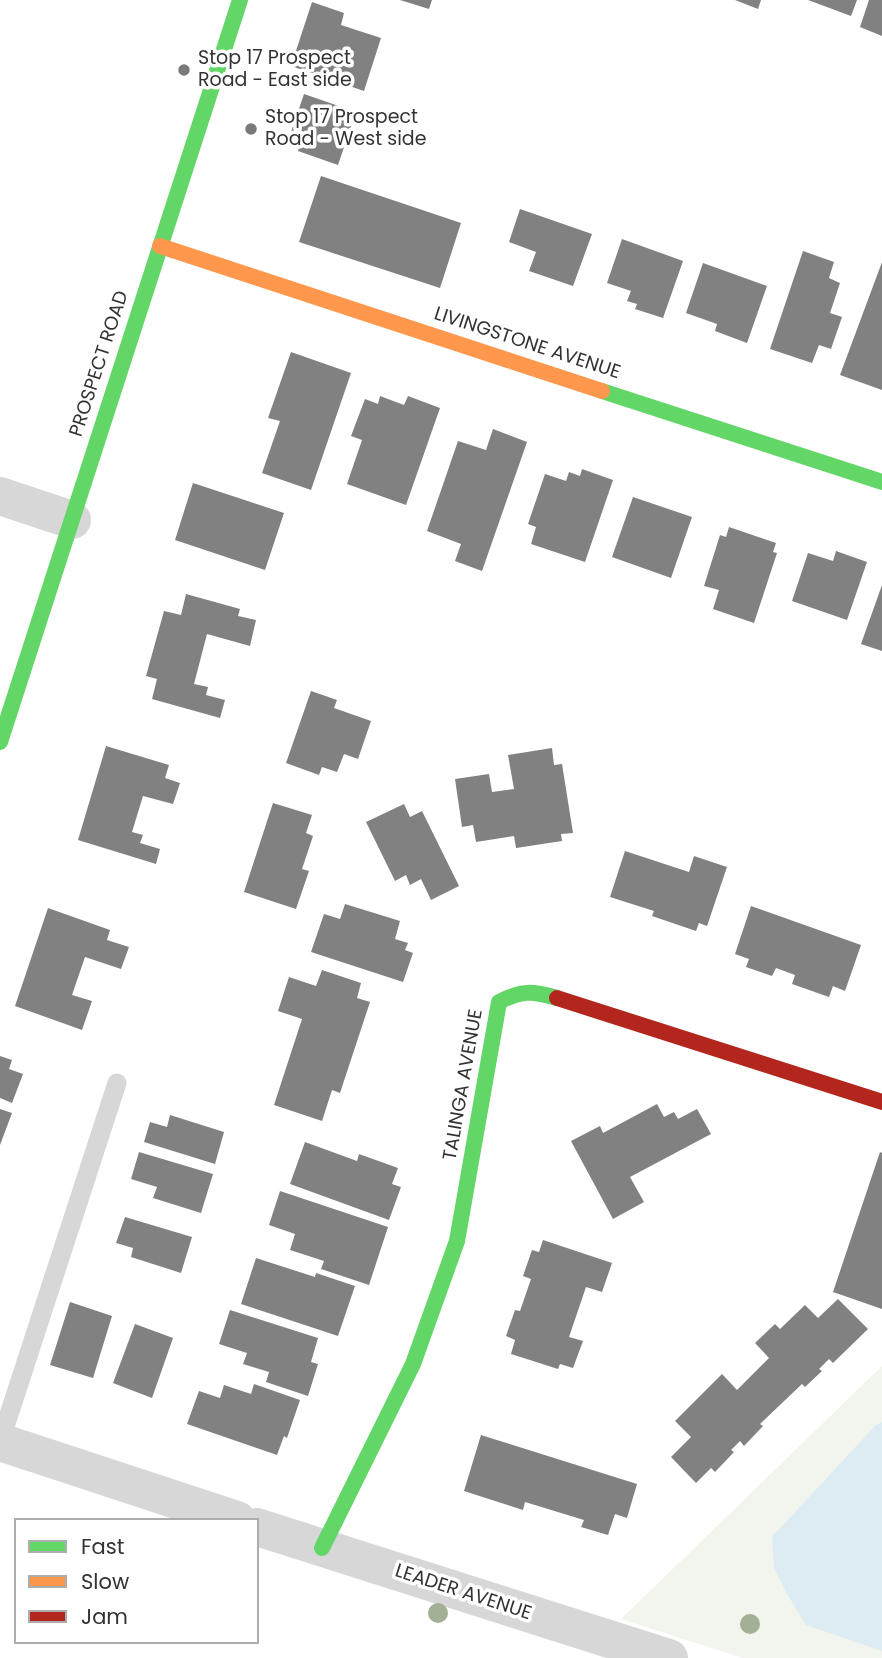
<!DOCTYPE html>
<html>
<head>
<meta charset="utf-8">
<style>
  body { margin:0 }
  #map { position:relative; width:882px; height:1658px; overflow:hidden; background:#fff; font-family:Poppins,sans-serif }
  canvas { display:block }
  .legend { position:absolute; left:14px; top:1518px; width:245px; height:126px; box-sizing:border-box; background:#fff; border:2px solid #adadad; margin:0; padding:9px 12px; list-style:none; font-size:21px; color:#333 }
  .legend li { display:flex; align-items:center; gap:14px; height:35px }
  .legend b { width:35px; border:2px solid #adadad }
</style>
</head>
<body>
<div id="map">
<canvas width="882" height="1658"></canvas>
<ul class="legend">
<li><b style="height:9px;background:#63d668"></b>Fast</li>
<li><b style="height:9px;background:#ff974d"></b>Slow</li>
<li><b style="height:9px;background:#b3261e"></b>Jam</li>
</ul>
</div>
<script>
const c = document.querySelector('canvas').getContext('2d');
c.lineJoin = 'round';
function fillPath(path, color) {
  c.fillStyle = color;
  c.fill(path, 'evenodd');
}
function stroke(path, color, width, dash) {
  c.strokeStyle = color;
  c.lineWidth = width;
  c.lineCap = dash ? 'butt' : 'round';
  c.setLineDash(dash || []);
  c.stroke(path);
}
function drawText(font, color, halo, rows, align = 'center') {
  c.font = font + ' Poppins,sans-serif';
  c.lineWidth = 7;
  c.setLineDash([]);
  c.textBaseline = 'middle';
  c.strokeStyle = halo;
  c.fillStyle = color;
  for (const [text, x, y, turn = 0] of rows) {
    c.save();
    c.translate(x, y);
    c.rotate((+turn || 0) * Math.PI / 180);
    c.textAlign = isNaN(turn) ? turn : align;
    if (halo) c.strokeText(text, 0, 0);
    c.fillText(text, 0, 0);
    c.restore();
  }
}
fillPath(new Path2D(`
  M 882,1366 L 882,1658 L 743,1658 L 621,1619 Z`), '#f1f5ed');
fillPath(new Path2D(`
  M 882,1422 L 882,1651 L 806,1625 L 786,1592 L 774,1568 L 772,1537 L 875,1426 Z`), '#ddebf3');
fillPath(new Path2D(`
  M 400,0 L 432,0 L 429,9 Z
  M 735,0 L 761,0 L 758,9 Z
  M 808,0 L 857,0 L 851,16 Z
  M 869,0 L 882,0 L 882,36 L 860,27 Z
  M 312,2 L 344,13 L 341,25 L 381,38 L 364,91 L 291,66 Z
  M 304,94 L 356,112 L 338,165 L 298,151 L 302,139 L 290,135 Z
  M 321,176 L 461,223 L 440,288 L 299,242 Z
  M 520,209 L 592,234 L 573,286 L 529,271 L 536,252 L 509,242 Z
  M 622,239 L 683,261 L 663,318 L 635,309 L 637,304 L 627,301 L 631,291 L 607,283 Z
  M 803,251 L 834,262 L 829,278 L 840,283 L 830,313 L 842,317 L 831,349 L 819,345 L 812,363 L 770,349 Z
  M 882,262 L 882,390 L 840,375 Z
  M 703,263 L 767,286 L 747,343 L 715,331 L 717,324 L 686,313 Z
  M 291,352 L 351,373 L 311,490 L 262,473 L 280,421 L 268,418 Z
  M 380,396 L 404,405 L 408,396 L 440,408 L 406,505 L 347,484 L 362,440 L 351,436 L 365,399 L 378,404 Z
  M 493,429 L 527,442 L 482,571 L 455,561 L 461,544 L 427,531 L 458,441 L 486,450 Z
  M 582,469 L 613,480 L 585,562 L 531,544 L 536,527 L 528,524 L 545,474 L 566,481 L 569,472 L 580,476 Z
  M 193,483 L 284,513 L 265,570 L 175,540 Z
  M 633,497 L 692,517 L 671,578 L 612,557 Z
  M 729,527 L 776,543 L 773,552 L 777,553 L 754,623 L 713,609 L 719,590 L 704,586 L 720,535 L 726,537 Z
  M 836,551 L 867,562 L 847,620 L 792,601 L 808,553 L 833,561 Z
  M 882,585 L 882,651 L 861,644 Z
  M 186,594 L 240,609 L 238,616 L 256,620 L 250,646 L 207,634 L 194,684 L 208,687 L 206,695 L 225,700 L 220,718 L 152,699 L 157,679 L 146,676 L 164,611 L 181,615 Z
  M 311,691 L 337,700 L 334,708 L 371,721 L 358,759 L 344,754 L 337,772 L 322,767 L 319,775 L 286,763 Z
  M 106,746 L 169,765 L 165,778 L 180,783 L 173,804 L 143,796 L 132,832 L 143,835 L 140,843 L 160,849 L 156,864 L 78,840 Z
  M 552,748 L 554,765 L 562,764 L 573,833 L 561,834 L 562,841 L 516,848 L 514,836 L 476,842 L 473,825 L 462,827 L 455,779 L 489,774 L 492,792 L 514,789 L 508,755 Z
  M 273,803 L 312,815 L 306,833 L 313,836 L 302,869 L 309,871 L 296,909 L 244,892 Z
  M 404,804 L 410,817 L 422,811 L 459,886 L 431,900 L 421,879 L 410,885 L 406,875 L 395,881 L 366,822 Z
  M 625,851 L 689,872 L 694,856 L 727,867 L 707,926 L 699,923 L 696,931 L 652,916 L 654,911 L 610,897 Z
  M 345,904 L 400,921 L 395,939 L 408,943 L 405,950 L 413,953 L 403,982 L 311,952 L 324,914 L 340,919 Z
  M 751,906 L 861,945 L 845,991 L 833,986 L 829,997 L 792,984 L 795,975 L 776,968 L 772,976 L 746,967 L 749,959 L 735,954 Z
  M 48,908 L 110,930 L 107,940 L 129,947 L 121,969 L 85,957 L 72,995 L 92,1001 L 82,1030 L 15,1006 Z
  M 322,970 L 361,983 L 357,998 L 370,1002 L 340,1093 L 332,1090 L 322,1121 L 274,1105 L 302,1019 L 278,1011 L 289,977 L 316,986 Z
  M 0,1056 L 12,1060 L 9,1069 L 23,1074 L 12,1103 L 0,1098 Z
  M 657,1104 L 664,1117 L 674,1112 L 678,1119 L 697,1109 L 711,1134 L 630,1177 L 644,1202 L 613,1219 L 571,1141 L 600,1126 L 603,1133 Z
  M 0,1109 L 12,1113 L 0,1145 Z
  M 170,1115 L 224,1132 L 215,1164 L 144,1142 L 150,1122 L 167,1127 Z
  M 305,1142 L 357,1161 L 359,1154 L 398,1168 L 392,1184 L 401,1187 L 389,1220 L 290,1184 Z
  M 139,1152 L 213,1174 L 201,1213 L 153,1198 L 157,1187 L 131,1179 Z
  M 880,1152 L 882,1153 L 882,1309 L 833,1292 Z
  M 280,1191 L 388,1227 L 369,1285 L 321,1269 L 324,1261 L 290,1250 L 295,1234 L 269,1225 Z
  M 125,1217 L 192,1237 L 181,1273 L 131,1257 L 133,1248 L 116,1243 Z
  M 543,1240 L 612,1263 L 602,1292 L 586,1287 L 569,1337 L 583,1341 L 573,1368 L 560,1364 L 558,1369 L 511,1354 L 515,1340 L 506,1336 L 515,1310 L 520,1311 L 531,1279 L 523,1276 L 532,1250 L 539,1252 Z
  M 256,1258 L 315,1277 L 316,1273 L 355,1286 L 338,1336 L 241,1304 Z
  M 838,1299 L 868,1329 L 833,1363 L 829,1359 L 819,1369 L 822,1371 L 805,1387 L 802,1384 L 760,1424 L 763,1426 L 744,1446 L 740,1441 L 731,1450 L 734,1452 L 715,1472 L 711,1468 L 696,1483 L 671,1457 L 691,1437 L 675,1421 L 722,1374 L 737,1390 L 769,1358 L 755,1343 L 775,1324 L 780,1329 L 805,1305 L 818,1318 Z
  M 70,1302 L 112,1316 L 93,1378 L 50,1365 Z
  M 230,1310 L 318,1338 L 311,1362 L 318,1364 L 308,1396 L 266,1382 L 269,1372 L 243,1364 L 247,1353 L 219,1344 Z
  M 135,1324 L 173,1338 L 152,1398 L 113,1383 Z
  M 254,1384 L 300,1400 L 287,1438 L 284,1436 L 277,1455 L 187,1424 L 199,1391 L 220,1398 L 224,1385 L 251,1394 Z
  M 481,1435 L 637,1484 L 627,1518 L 615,1514 L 608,1535 L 581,1527 L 584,1520 L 525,1502 L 523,1510 L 464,1491 Z`), '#818181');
stroke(new Path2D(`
  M 0,1442 L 117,1083`), '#d7d7d7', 19);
stroke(new Path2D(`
  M 0,496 L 72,520
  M 0,1442 L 237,1520
  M 257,1527 L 669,1658`), '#d7d7d7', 38);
stroke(new Path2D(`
  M 602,391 L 882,482
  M 0,742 L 240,0
  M 322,1548 L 413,1364 L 457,1241 L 499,1002 C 522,990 532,991 557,998`), '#63d668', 16);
stroke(new Path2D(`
  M 160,246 L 602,391`), '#ff974d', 16);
stroke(new Path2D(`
  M 557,998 L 882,1102`), '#b3261e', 16);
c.fillStyle = '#a2b095';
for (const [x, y] of [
  [438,1613],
  [750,1624]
]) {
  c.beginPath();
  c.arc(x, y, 10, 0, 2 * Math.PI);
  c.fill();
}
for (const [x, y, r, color] of [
  [184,70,7,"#7a7a7a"],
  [251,129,7,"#7a7a7a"]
]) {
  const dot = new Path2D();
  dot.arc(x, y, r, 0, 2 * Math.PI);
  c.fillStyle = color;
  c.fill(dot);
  stroke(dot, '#fff', 2.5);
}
drawText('19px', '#333', '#fff', [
  ["Stop 17 Prospect",198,59],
  ["Road - East side",198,81],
  ["Stop 17 Prospect",265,118],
  ["Road - West side",265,140]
], 'left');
drawText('19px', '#333', '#fff', [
  ["LIVINGSTONE AVENUE",527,344,18],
  ["PROSPECT ROAD",100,364,-72],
  ["TALINGA AVENUE",464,1085,-80],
  ["LEADER AVENUE",463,1593,18]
]);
</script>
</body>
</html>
